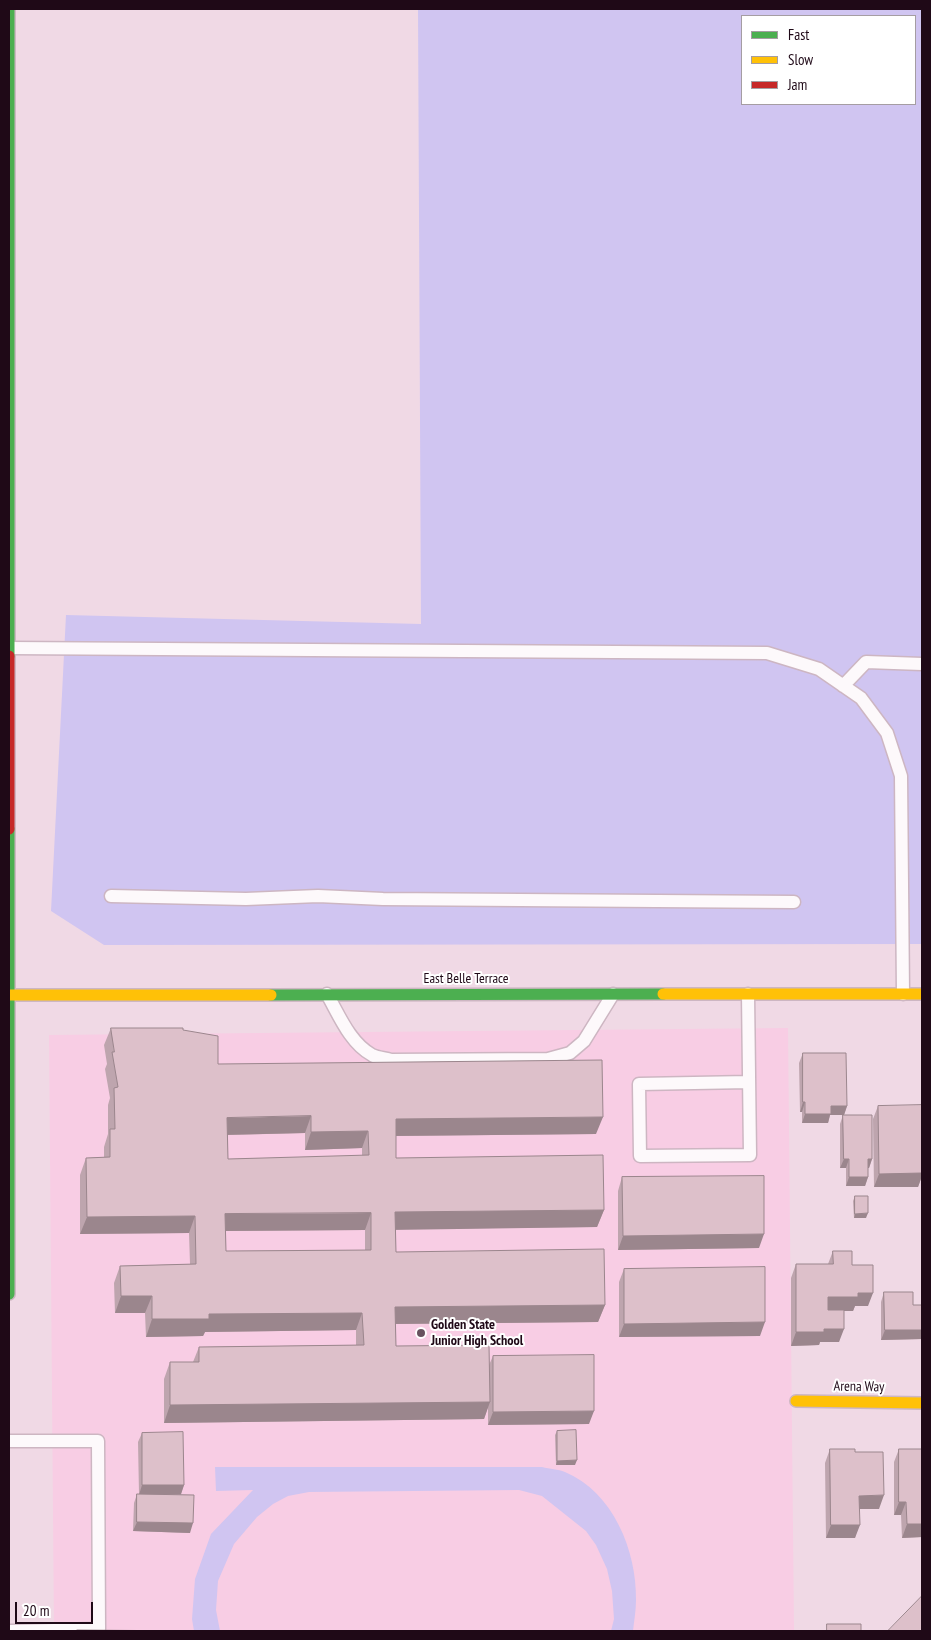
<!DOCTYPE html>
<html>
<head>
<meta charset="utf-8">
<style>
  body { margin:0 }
  #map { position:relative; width:931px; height:1640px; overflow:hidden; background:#f0d9e5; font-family:"PT Sans Narrow",sans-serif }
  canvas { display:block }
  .frame { position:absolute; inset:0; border:10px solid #1f0917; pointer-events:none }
  .legend { position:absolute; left:741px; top:15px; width:175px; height:90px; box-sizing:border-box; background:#fff; border:1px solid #a59da2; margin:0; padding:6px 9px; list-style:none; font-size:15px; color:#1f0917 }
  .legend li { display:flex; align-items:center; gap:10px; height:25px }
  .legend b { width:25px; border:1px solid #a59da2 }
  .scale { position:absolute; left:15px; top:1602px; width:78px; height:22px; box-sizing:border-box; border:2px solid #1f0917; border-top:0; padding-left:6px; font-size:15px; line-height:18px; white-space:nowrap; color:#1f0917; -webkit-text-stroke:4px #fff; paint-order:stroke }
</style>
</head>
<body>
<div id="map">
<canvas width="931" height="1640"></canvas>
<div class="frame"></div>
<ul class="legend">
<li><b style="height:6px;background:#4caf50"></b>Fast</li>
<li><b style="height:6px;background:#ffc107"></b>Slow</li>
<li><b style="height:6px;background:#c62828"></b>Jam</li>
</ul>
<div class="scale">20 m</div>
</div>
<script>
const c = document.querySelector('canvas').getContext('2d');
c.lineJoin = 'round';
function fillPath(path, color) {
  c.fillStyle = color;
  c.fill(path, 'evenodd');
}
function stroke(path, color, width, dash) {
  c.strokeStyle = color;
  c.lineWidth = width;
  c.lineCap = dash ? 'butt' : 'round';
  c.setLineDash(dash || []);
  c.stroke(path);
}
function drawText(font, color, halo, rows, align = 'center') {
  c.font = font + ' "PT Sans Narrow",sans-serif';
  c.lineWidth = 4;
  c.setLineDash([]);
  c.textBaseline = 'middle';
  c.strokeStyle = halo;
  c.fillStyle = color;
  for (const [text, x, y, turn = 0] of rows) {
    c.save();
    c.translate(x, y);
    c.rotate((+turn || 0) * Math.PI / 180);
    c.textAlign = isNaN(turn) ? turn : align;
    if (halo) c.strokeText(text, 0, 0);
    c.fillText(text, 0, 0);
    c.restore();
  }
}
fillPath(new Path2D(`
  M 788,1028 L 794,1631 L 54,1631 L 49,1035 Z`), '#f8cde4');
fillPath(new Path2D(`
  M 418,9 L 922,9 L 922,944 L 104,945 L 51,911 L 66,615 L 421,624 ZM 742,16 L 915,16 L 915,104 L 742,104 Z
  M 215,1467 L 542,1467 C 550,1469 558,1469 565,1472 C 613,1492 637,1551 636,1600 C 636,1611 634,1621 633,1631 L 611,1631 L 614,1619 L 612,1591 L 607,1569 L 596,1545 L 586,1531 L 542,1496 L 519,1490 L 309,1492 L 288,1496 L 273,1504 L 257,1517 L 234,1544 L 218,1581 L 216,1610 L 220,1631 L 194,1631 L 192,1619 L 195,1579 L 211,1534 L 253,1490 L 216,1491 Z`), '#d0c5f1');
const lane = new Path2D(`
  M 9,648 L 767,653 L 819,669 L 861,698 L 887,733 L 901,776 L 903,994
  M 843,686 L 866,662 L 922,664
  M 111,896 L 246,899 L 318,896 L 383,899 L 794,902
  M 327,994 C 339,1015 350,1043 372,1055 C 377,1058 385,1058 391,1060 L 548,1059 L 570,1053 L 584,1041 L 613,994
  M 748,994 L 750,1155 L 640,1156 L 639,1084 L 749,1082
  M 9,1441 L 98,1441 L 99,1629 L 10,1631`);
const fast = new Path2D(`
  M 9,9 L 9,656
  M 9,829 L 9,1294
  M 271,995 L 663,994`);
const slow = new Path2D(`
  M 663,994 L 922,994
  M 9,995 L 271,995
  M 796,1401 L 922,1403`);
const jam = new Path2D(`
  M 9,656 L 9,829`);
stroke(lane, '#cdb6c2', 15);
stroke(fast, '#cdb6c2', 14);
stroke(slow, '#cdb6c2', 14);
stroke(jam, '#cdb6c2', 14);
stroke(lane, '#fdf9fb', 12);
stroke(fast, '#4caf50', 11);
stroke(slow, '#ffc107', 11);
stroke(jam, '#c62828', 11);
fillPath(new Path2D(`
  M 111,1028 L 183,1030 L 218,1064 L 596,1134 L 396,1136 L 396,1158 L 604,1210 L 597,1227 L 396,1229 L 396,1252 L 605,1305 L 598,1322 L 396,1324 L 396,1346 L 489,1365 L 493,1356 L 589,1424 L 488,1425 L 488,1407 L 484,1419 L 164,1423 L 164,1379 L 170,1362 L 193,1362 L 199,1347 L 356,1345 L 356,1330 L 205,1332 L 203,1336 L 146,1337 L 145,1313 L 115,1313 L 114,1283 L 120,1266 L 190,1264 L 189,1233 L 80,1234 L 80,1175 L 86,1158 L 104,1157 L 104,1147 L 108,1134 L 108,1105 L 110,1098 L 105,1069 L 107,1064 L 104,1045 ZM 305,1133 L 305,1150 L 362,1148 L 362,1156 L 228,1159 L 228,1135 ZM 365,1230 L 365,1250 L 226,1251 L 226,1231 Z
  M 803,1053 L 847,1106 L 844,1115 L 830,1115 L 828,1123 L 802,1123 L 802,1112 L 800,1112 L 799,1063 Z
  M 878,1106 L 922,1176 L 918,1187 L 874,1187 L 873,1119 Z
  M 843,1115 L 872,1159 L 869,1168 L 868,1168 L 868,1177 L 865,1186 L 846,1186 L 846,1168 L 840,1168 L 840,1124 Z
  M 622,1177 L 759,1248 L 618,1250 L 618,1191 Z
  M 855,1196 L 866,1218 L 854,1218 L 853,1201 Z
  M 833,1251 L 852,1265 L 868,1306 L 855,1306 L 853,1311 L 844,1311 L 839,1342 L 820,1342 L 819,1345 L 791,1346 L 791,1278 L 796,1264 L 828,1264 Z
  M 624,1269 L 760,1336 L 619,1337 L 619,1282 Z
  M 884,1292 L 913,1305 L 922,1305 L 922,1347 L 922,1339 L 881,1340 L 881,1302 Z
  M 557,1431 L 575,1465 L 556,1465 L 555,1435 Z
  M 142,1433 L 184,1485 L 181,1494 L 190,1533 L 133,1531 L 134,1503 L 137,1494 L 139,1494 L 138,1442 Z
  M 830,1449 L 855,1452 L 879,1509 L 860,1509 L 855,1538 L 826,1538 L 825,1463 Z
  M 899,1449 L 922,1537 L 902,1538 L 901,1515 L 894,1515 L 894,1462 Z`), '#bea5ae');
fillPath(new Path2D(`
  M 803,1102 L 805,1102 L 802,1112 L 800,1112 Z
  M 831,1106 L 847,1106 L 844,1115 L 830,1115 L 828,1123 L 802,1123 L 805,1114 Z
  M 311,1116 L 305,1133 L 221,1135 L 227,1118 Z
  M 603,1117 L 596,1134 L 390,1136 L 396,1119 Z
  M 368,1131 L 362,1148 L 305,1150 L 311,1132 Z
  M 844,1159 L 849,1159 L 846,1168 L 840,1168 Z
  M 868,1159 L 872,1159 L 869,1168 L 865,1168 Z
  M 922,1162 L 922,1176 L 918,1187 L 874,1187 L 879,1174 Z
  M 849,1177 L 868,1177 L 865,1186 L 846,1186 Z
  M 604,1210 L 597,1227 L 389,1230 L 395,1212 Z
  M 371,1213 L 365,1230 L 219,1231 L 225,1214 Z
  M 868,1213 L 866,1218 L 854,1218 L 855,1214 Z
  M 195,1216 L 189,1233 L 80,1234 L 87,1217 Z
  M 764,1234 L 759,1248 L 618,1250 L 623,1236 Z
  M 858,1293 L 873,1293 L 868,1306 L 855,1306 L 853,1311 L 823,1311 L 828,1297 Z
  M 121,1296 L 152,1296 L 145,1313 L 115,1313 Z
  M 605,1305 L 598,1322 L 389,1324 L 395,1307 Z
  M 362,1313 L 356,1330 L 205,1332 L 203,1336 L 146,1337 L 152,1319 L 209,1314 Z
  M 765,1322 L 760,1336 L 619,1337 L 624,1324 Z
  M 824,1329 L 844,1329 L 839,1342 L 820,1342 L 819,1345 L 791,1346 L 796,1332 Z
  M 885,1330 L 922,1330 L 922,1339 L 881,1340 Z
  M 490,1402 L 484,1419 L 164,1423 L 170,1405 Z
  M 594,1411 L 589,1424 L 488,1425 L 493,1412 Z
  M 577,1460 L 575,1465 L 556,1465 L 557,1461 Z
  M 142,1485 L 184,1485 L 181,1494 L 139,1495 Z
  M 884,1495 L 879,1509 L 854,1509 L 859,1496 Z
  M 899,1502 L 906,1502 L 901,1515 L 894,1515 Z
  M 137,1522 L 193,1523 L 190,1533 L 133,1531 Z
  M 907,1524 L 922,1524 L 922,1537 L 902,1538 Z
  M 831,1525 L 860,1525 L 855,1538 L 826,1538 Z`), '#9b868d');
const building = new Path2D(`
  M 111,1028 L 183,1028 L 183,1030 L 218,1036 L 218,1064 L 602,1060 L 603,1117 L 396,1119 L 396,1158 L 603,1155 L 604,1210 L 395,1212 L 396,1252 L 604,1249 L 605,1305 L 395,1307 L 396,1346 L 489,1345 L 490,1402 L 170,1405 L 170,1362 L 199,1362 L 199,1347 L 364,1345 L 362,1313 L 209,1314 L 209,1319 L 152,1319 L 152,1296 L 121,1296 L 120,1266 L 196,1264 L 195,1216 L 87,1217 L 86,1158 L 110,1157 L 110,1129 L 115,1129 L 114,1088 L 118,1087 L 112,1052 L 114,1052 ZM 311,1116 L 311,1132 L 368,1131 L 369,1155 L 228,1159 L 227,1118 ZM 371,1213 L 371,1250 L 226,1251 L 225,1214 Z
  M 803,1053 L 846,1053 L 847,1106 L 831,1106 L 831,1114 L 805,1114 L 805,1102 L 803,1102 Z
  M 922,1105 L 922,1173 L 879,1174 L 878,1106 Z
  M 843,1115 L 872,1115 L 872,1159 L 868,1159 L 868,1177 L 849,1177 L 849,1159 L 844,1159 Z
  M 764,1176 L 764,1234 L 623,1236 L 622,1177 Z
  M 855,1196 L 868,1196 L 868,1213 L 855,1214 Z
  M 833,1251 L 852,1251 L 852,1265 L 873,1265 L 873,1293 L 858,1293 L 858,1297 L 828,1297 L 828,1310 L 844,1310 L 844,1329 L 824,1329 L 824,1332 L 796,1332 L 796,1264 L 833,1264 Z
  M 765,1267 L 765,1322 L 624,1324 L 624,1269 Z
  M 884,1292 L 913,1292 L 913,1305 L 922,1305 L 922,1330 L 885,1330 Z
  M 594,1355 L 594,1411 L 493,1412 L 493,1356 Z
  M 576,1430 L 577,1460 L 557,1461 L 557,1431 Z
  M 183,1432 L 184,1485 L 142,1485 L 142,1433 Z
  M 830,1449 L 855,1449 L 855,1452 L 883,1452 L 884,1495 L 859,1496 L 860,1525 L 831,1525 Z
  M 899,1449 L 922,1449 L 922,1524 L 907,1524 L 906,1502 L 899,1502 Z
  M 137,1494 L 194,1495 L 193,1523 L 137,1522 Z
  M 922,1596 L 922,1631 L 891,1631 L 889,1630 Z
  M 827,1624 L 861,1624 L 861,1631 L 827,1631 Z
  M 77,1630 L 195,1631 L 77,1631 Z`);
fillPath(building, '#ddc0ca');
stroke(building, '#9b868d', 1);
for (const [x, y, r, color] of [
  [421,1333,5,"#68525f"]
]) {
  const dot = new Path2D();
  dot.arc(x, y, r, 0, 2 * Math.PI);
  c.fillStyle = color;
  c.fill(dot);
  stroke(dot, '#fff', 2);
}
drawText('14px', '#1f0917', '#fff', [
  ["East Belle Terrace",466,979],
  ["Arena Way",859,1387,1]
]);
drawText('bold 14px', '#1f0917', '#fff', [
  ["Golden State",431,1325],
  ["Junior High School",431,1341]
], 'left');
</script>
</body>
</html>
